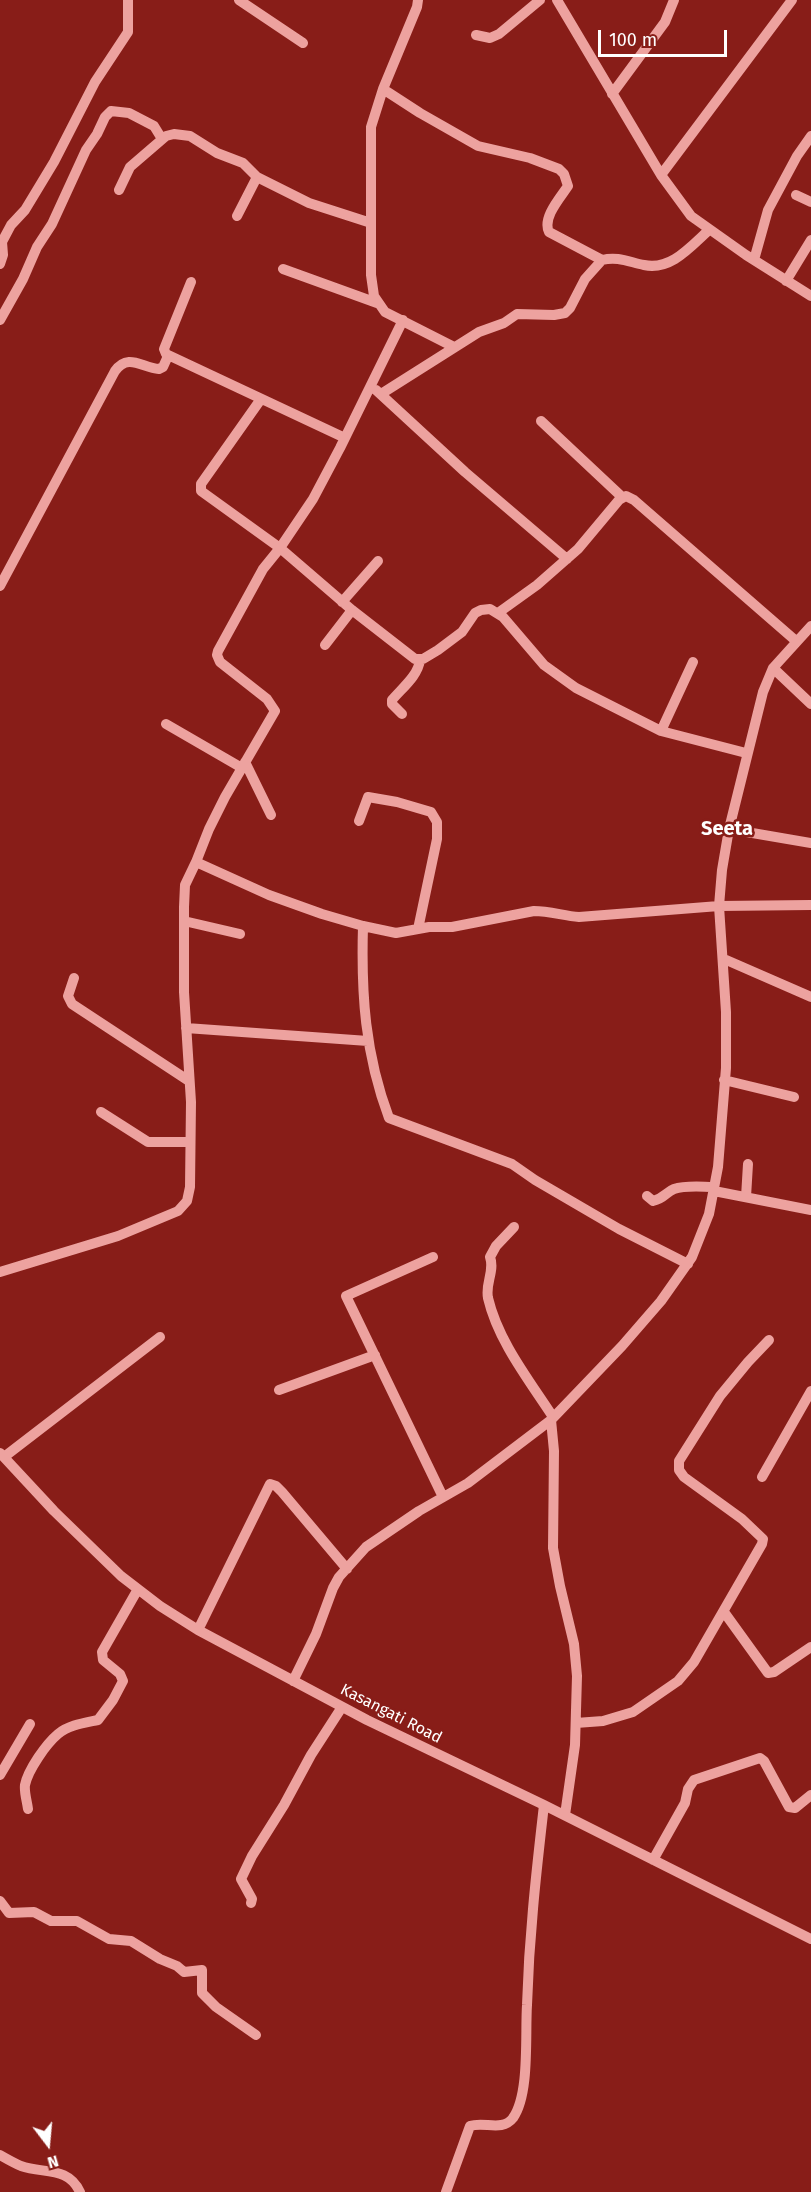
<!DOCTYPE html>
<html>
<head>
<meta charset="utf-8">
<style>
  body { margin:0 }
  #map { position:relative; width:811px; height:2192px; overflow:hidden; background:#881d18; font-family:"Fira Sans",sans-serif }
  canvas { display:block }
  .north { position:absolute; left:18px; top:2114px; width:60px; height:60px; -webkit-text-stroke:4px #881d18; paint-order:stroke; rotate:164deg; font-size:16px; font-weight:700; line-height:24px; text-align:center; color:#fff }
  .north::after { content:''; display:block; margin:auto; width:21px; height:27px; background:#fff; clip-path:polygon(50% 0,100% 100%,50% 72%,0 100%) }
  .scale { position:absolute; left:598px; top:30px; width:129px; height:27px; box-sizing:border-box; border:3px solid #fff; border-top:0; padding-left:8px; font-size:18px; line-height:21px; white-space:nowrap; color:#fff; -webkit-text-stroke:4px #881d18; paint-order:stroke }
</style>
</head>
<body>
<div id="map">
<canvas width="811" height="2192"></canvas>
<div class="north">N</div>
<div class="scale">100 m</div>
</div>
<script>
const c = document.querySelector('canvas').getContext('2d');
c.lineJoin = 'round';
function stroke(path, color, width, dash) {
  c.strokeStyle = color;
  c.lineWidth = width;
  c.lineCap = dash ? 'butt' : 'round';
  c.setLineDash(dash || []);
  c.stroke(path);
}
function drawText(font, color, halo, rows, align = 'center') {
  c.font = font + ' "Fira Sans",sans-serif';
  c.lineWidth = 5;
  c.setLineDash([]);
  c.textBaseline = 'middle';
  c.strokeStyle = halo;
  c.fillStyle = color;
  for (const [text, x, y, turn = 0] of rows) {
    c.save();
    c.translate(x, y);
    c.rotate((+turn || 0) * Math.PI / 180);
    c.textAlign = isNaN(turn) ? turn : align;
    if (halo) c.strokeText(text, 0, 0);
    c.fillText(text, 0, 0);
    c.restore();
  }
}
stroke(new Path2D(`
  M 239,0 L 303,43
  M 418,0 L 417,7 L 383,89 L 371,127 L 371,275 L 374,296 L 385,312 L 454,347
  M 557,0 L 661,175 L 691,216 L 746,255 L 811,296
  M 476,35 L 490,38 L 499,34 L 540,0
  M 383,89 L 420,113 L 478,146 L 530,158 L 559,169 L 564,174 L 568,186 C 560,198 542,218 549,232 L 602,260
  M 612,94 L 665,22 L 674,0
  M 661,175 L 792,0
  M 119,190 L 130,167 L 166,136 L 174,134 L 190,136 L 217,153 L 243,163 L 257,177
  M 796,195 L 811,202
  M 237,216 L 257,177 L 309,203 L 371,223
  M 754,260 L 768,210 L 797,156 L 811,136
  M 0,264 L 3,255 L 2,242 L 11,225 L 25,210 L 54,162 L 95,82 L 128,32 L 128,0
  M 283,269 L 377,303
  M 786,281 L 811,240
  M 191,282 L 164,349 L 166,354 L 345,438
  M 0,320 L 23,279 L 37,247 L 52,224 L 86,150 L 97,134 L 105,117 L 111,111 L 129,113 L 154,126 L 162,139
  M 376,390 L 465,472 L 567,559
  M 381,394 L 479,332 L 504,323 L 517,314 L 554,315 L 565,313 L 570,308 L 585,279 L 602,260 C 618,256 629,262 644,265 C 671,271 691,246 709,230
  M 261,399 L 201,484 L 201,491 L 280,548 L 352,610 L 415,659 L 423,659 L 438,650 L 462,632 L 475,613 L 481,610 L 490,609 L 503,617 L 544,665 L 576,688 L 661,731 L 746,753
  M 541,421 L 622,497
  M 0,586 L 115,371 C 128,353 141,367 159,369 L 163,367 L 168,356
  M 342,602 L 378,561
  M 498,613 L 537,585 L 578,549 L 619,500 L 626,496 L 634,500 L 796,641
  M 325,645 L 352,610
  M 773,668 L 811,704
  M 402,714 L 392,704 L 392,700 C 402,688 418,676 420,660
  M 166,724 L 242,768
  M 661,731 L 693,662
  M 245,762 L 271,815
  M 359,821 L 368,797 L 397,802 L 431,812 L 437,822 L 437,839 L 418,929
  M 729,829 L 811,843
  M 196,862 L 209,829 L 225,797 L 275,711 L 267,699 L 220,662 L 217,655 L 218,651 L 263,569 L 280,548 L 313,499 L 340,448 L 403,320
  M 184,921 L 240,934
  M 363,926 C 361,994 365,1054 389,1118 L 512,1164 L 535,1180 L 619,1229 L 688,1264
  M 724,959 L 811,997
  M 74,978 L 68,996 L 72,1004 L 189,1081
  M 186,1028 L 368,1041
  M 724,1080 L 794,1097
  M 101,1112 L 148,1142 L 190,1142
  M 714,1191 L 811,1210
  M 647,1196 L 653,1201 C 665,1198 666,1192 674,1189 C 686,1185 702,1187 714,1187
  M 746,1197 L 748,1164
  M 514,1227 L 496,1246 L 490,1257 C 495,1271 485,1283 488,1298 C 498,1341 529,1380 553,1417
  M 433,1257 L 346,1296 L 443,1497
  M 0,1272 L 118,1236 L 178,1211 L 187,1201 L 190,1187 L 191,1102 L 184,992 L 184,907 L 185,885 L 196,862 L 269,895 L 322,914 L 363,926 L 396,933 L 429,927 L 452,927 L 534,911 C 550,911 564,916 579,917 L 719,906 L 811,905
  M 279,1390 L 375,1355
  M 551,1420 L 554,1451 L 553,1548 L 560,1586 L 574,1644 L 577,1676 L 575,1745 L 565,1815
  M 0,1453 L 54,1511 L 121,1576 L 160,1606 L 198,1630 L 367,1720 L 544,1805 L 811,1939
  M 4,1457 L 160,1337
  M 762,1477 L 811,1391
  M 724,1612 L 768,1673 L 774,1672 L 811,1647
  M 198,1630 L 270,1484 L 276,1486 L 282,1492 L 347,1569
  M 293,1681 L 316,1634 L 333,1588 L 339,1577 L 366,1547 L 419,1511 L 468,1483 L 551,1420 L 622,1346 L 661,1301 L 692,1257 L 709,1214 L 718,1167 L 726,1068 L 726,1012 L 719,906 L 722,870 L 729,829 L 763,692 L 773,668 L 811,626
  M 576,1723 L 603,1721 L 633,1712 L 678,1681 L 694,1662 L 762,1544 L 763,1539 L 742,1519 L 684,1477 L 679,1470 L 679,1461 L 720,1396 L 748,1362 L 769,1340
  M 0,1775 L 30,1724
  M 28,1809 C 27,1801 24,1792 25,1785 C 28,1770 46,1744 58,1734 C 69,1725 84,1723 98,1720 L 113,1700 L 123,1681 L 120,1674 L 103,1660 L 102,1652 L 138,1589
  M 653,1860 L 685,1803 L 688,1789 L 694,1780 L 760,1758 L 764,1761 L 789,1807 L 795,1808 L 811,1795
  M 0,1901 L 9,1913 L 34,1912 L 51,1921 L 77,1921 L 109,1939 L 131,1941 L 160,1959 L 177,1966 L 184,1972 L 202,1970 L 202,1993 L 216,2007 L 256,2035
  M 251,1903 L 252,1899 L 241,1879 L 252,1856 L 284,1805 L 311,1755 L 342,1707
  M 0,2155 C 7,2159 14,2163 21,2166 C 44,2174 68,2166 80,2192
  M 446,2192 L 470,2126 C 484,2121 502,2132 513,2118 C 530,2094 525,2035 527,2005 C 528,1973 530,1941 533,1909 C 536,1874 540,1840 544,1805`), '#eda29f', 10);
drawText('16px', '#fff', '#881d18', [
  ["Kasangati Road",391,1714,27]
]);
drawText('bold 20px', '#fff', '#881d18', [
  ["Seeta",727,829]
]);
</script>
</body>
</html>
